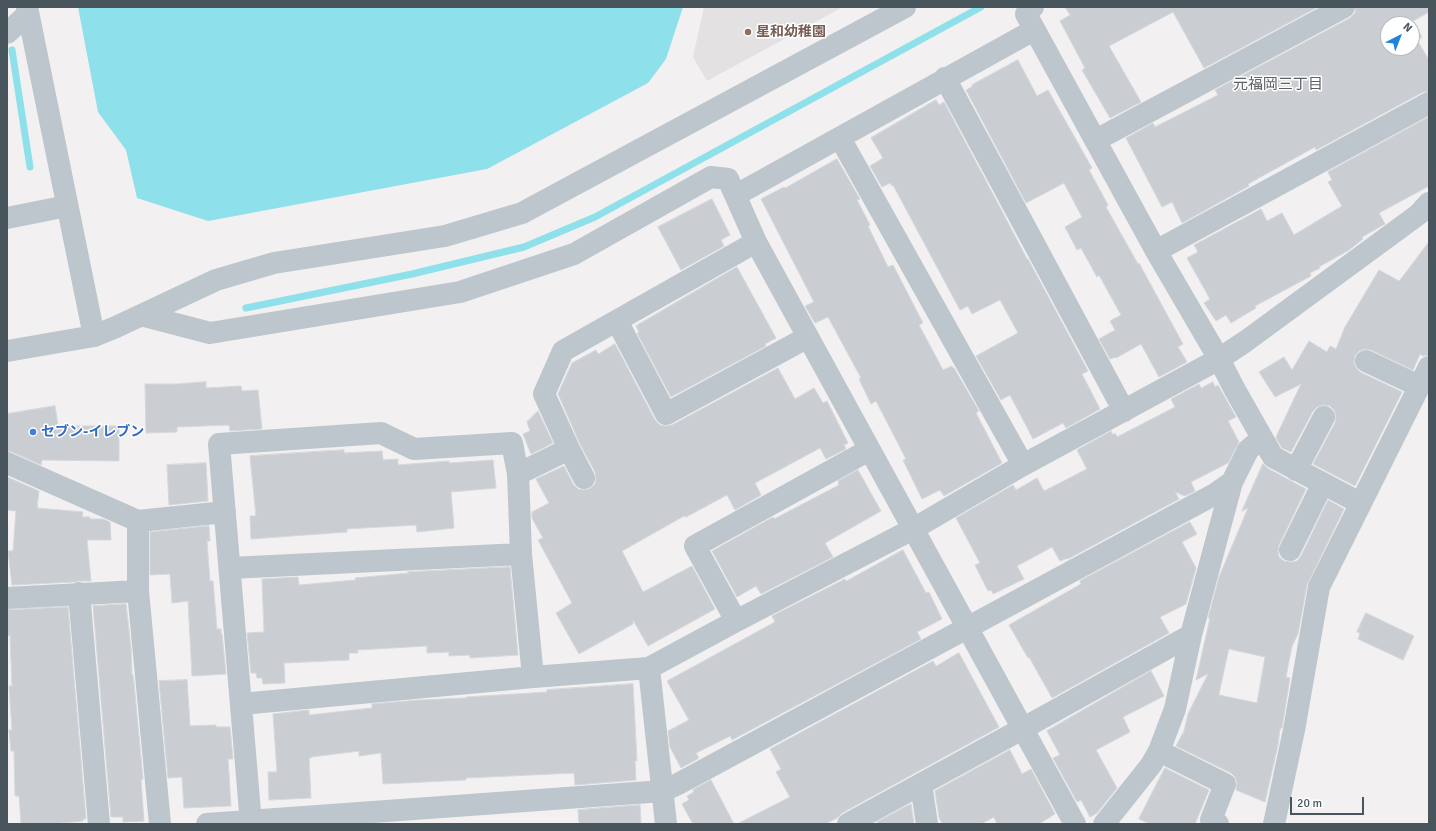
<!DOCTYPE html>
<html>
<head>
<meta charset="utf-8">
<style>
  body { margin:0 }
  #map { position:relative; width:1436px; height:831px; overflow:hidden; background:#f2f0f0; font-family:Signika,sans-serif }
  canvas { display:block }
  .frame { position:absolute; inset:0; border:8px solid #48555d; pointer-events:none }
  .north { position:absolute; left:1380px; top:16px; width:40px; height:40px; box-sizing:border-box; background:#fff; border:1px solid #b6bbbe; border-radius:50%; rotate:42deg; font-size:11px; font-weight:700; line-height:16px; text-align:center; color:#48555d }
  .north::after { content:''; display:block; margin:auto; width:14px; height:18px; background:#1d83df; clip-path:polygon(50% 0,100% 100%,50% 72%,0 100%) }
  .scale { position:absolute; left:1290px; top:797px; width:74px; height:18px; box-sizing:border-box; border:2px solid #48555d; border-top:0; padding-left:5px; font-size:12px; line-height:14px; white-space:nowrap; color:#48555d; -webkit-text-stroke:3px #fff; paint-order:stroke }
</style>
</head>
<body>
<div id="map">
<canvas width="1436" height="831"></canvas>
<div class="frame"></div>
<div class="north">N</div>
<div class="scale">20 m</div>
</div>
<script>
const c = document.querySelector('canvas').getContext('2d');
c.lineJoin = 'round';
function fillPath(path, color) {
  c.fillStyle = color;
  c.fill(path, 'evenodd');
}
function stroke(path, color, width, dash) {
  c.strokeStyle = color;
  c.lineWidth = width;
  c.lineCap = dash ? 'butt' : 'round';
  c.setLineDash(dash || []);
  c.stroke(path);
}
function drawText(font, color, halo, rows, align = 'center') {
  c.font = font + ' Signika,"Noto Sans JP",sans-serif';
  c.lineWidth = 3;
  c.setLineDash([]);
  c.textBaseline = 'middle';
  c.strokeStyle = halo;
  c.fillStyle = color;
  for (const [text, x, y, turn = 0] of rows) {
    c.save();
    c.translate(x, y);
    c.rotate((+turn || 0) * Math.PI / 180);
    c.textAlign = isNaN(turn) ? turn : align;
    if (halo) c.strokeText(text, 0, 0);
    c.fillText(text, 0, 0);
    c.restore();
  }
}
fillPath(new Path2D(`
  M 704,7 L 843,7 L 707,81 L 693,57 Z`), '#e3e1e2');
fillPath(new Path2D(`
  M 78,7 L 683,7 L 666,59 L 648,83 L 487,169 L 208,221 L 137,198 L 126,150 L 98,112 Z`), '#8ee0ea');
stroke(new Path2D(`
  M 12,50 L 30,167
  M 246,308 L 412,274 L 524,247 L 595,217 L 981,7`), '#8ee0ea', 7);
const building = new Path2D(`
  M 1065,7 L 1318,7 L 1204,68 L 1173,12 L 1109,46 L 1141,102 L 1110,118 L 1082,70 L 1085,68 L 1060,21 L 1070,15 Z
  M 1356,7 L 1429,7 L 1429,12 L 1413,21 L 1422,37 L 1417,40 L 1429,60 L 1429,91 L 1423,92 L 1316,150 L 1315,147 L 1248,184 L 1249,186 L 1182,223 L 1172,202 L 1162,207 L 1126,138 L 1153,123 L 1155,127 L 1218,95 L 1215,90 L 1350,18 L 1355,13 ZM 1388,24 L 1412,24 L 1412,48 L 1388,48 Z
  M 1018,60 L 1037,96 L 1048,90 L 1092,168 L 1089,170 L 1108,205 L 1106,207 L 1138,264 L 1139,263 L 1183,344 L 1178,347 L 1187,362 L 1159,377 L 1141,344 L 1116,358 L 1116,357 L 1110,359 L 1099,339 L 1115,330 L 1110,321 L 1121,315 L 1099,275 L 1097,277 L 1081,248 L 1077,250 L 1065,227 L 1082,217 L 1064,183 L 1026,203 L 966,90 L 973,86 L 972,85 Z
  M 936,100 L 939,105 L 944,102 L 1004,215 L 1027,259 L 1028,259 L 1088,371 L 1082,374 L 1100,409 L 1066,428 L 1063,423 L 1033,439 L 1010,395 L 1001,400 L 976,356 L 1018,333 L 1000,300 L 972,314 L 968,306 L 960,310 L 893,185 L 892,186 L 890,183 L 882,187 L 870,166 L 883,158 L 871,138 Z
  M 1429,117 L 1429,186 L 1379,213 L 1385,224 L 1362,237 L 1363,239 L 1349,250 L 1319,267 L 1320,268 L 1310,273 L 1311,276 L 1255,306 L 1256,308 L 1231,323 L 1226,315 L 1216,321 L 1204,303 L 1210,299 L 1187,258 L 1198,252 L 1194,245 L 1261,209 L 1267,221 L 1282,213 L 1294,235 L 1342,206 L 1328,182 L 1332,180 L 1328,172 Z
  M 837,159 L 860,199 L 857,200 L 870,225 L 868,226 L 888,267 L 893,265 L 923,323 L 919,325 L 943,370 L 952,366 L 953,368 L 954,368 L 979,411 L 976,413 L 1002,463 L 944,496 L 940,490 L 922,499 L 903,460 L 906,459 L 876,401 L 871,404 L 859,379 L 861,378 L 828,317 L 815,323 L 805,306 L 814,302 L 761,199 L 784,187 L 785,188 Z
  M 712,199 L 730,235 L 721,240 L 724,246 L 681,270 L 658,227 Z
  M 1429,242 L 1429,355 L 1423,356 L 1420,354 L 1413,370 L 1371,350 L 1365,349 L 1359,351 L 1355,356 L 1354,362 L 1356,368 L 1360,372 L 1402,392 L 1355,486 L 1313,464 L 1335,423 L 1336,416 L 1334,410 L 1330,406 L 1324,405 L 1317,407 L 1313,411 L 1291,452 L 1282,448 L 1276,438 L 1277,436 L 1276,437 L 1301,384 L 1275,397 L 1259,372 L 1284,357 L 1292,370 L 1309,341 L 1327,352 L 1330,346 L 1336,349 L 1345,327 L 1379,270 L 1399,281 Z
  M 737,267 L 776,338 L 765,344 L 766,346 L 671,397 L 637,333 L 639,332 L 636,326 Z
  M 615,344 L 655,420 L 660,425 L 666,426 L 672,425 L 778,368 L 795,399 L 814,388 L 823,403 L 827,401 L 848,443 L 844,445 L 846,449 L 826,459 L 820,448 L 755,483 L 761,495 L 735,510 L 727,495 L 686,517 L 684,516 L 622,551 L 643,592 L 692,566 L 715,609 L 648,646 L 633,620 L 633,624 L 579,654 L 556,613 L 572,603 L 538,540 L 543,538 L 532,518 L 532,512 L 549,503 L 536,479 L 564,466 L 573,484 L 578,489 L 583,490 L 589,489 L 595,484 L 596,478 L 595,472 L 580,444 L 558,394 L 572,363 L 596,350 L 598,354 Z
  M 206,382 L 206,388 L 241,386 L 242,391 L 258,390 L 262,429 L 230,431 L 229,425 L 177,427 L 177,432 L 146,433 L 145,384 L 176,384 Z
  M 1213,382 L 1215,387 L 1218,385 L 1236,417 L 1228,421 L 1239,442 L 1228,463 L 1191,482 L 1195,491 L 1185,496 L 1175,492 L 1179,499 L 1068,559 L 1068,558 L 1060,561 L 1052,547 L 1017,566 L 1024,579 L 993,594 L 991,590 L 988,591 L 975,565 L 980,563 L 956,518 L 1013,485 L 1016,490 L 1037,478 L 1044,491 L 1087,469 L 1077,450 L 1111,431 L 1113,435 L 1115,433 L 1117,437 L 1175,407 L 1171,399 L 1199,384 L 1201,388 Z
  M 55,406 L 58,426 L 119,426 L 119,461 L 42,460 L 41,465 L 12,452 L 7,451 L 7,414 Z
  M 538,411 L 553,443 L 531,454 L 523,434 L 530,431 L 527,422 Z
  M 344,450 L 344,453 L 382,451 L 383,460 L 398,459 L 398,465 L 449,461 L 449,463 L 493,460 L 496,488 L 451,492 L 454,528 L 417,532 L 416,525 L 347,529 L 347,532 L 251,539 L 250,516 L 256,516 L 250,456 Z
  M 206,463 L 208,501 L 169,505 L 167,465 Z
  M 1263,464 L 1267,468 L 1306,489 L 1279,545 L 1278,551 L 1279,557 L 1284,561 L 1291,562 L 1297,561 L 1301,556 L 1328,500 L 1344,509 L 1307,585 L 1298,634 L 1292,646 L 1286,677 L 1290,678 L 1282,728 L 1280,729 L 1278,745 L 1265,802 L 1236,790 L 1237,782 L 1235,777 L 1231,773 L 1176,746 L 1183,733 L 1183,735 L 1188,714 L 1208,674 L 1196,680 L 1210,618 L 1208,618 L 1219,577 L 1248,508 L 1242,511 ZM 1229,649 L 1265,657 L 1257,703 L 1219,695 Z
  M 858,470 L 881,511 L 825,543 L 833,557 L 761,594 L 756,586 L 737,597 L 712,551 L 773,517 L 774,519 L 839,485 L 838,481 Z
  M 7,477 L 39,491 L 37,508 L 83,512 L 82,517 L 90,517 L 90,519 L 103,519 L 110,522 L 111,540 L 87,540 L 91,581 L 78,581 L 74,582 L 12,585 L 8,551 L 13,551 L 16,511 L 7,510 Z
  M 1190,522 L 1197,534 L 1182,542 L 1196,568 L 1186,604 L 1160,617 L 1169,633 L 1052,698 L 1029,657 L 1028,658 L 1009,625 L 1081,584 L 1080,581 Z
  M 209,526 L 210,541 L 207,541 L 210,581 L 213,581 L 217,629 L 221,629 L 221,634 L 222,634 L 226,674 L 192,676 L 188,601 L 172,603 L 170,574 L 150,575 L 150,532 Z
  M 903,550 L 926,593 L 929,592 L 942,619 L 917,632 L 921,639 L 732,740 L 730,736 L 696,753 L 699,758 L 681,768 L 670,747 L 668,731 L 689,720 L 667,681 L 775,622 L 772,616 L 845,579 L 846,581 Z
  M 510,567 L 518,655 L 470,658 L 470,655 L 449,656 L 449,652 L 427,653 L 427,646 L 357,650 L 358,653 L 349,653 L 349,660 L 284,663 L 285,683 L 263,684 L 262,678 L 257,678 L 256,673 L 251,673 L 247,633 L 264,632 L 262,579 L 298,577 L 299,585 L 356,580 L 355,578 L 409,573 L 408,572 Z
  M 126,604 L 131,647 L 132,675 L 133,675 L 134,683 L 143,779 L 141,780 L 144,821 L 123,822 L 123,817 L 111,817 L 93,606 Z
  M 68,607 L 86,819 L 83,819 L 83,821 L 51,824 L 21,824 L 19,796 L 15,796 L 14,751 L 11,751 L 9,730 L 12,730 L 9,686 L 12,686 L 10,635 L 7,636 L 7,610 Z
  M 1366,613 L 1414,636 L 1403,660 L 1358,639 L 1360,633 L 1357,632 Z
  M 959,653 L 999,727 L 842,813 L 837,818 L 825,824 L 737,824 L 790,797 L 776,772 L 781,769 L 770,749 L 933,661 L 936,666 Z
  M 1151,671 L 1164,696 L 1123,717 L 1130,732 L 1096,750 L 1117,788 L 1097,813 L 1090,817 L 1081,800 L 1077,802 L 1053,758 L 1060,755 L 1047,731 Z
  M 187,680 L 190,726 L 216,725 L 216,727 L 230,727 L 233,759 L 228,759 L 231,806 L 184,808 L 182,777 L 168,778 L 159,681 Z
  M 633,684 L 637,761 L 635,761 L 636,780 L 575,785 L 574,773 L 466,778 L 466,780 L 383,784 L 381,753 L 359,756 L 359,751 L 311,757 L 311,758 L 309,758 L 311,798 L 269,800 L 268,772 L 277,772 L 273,714 L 309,710 L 309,715 L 372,708 L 372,704 L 419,700 L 466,698 L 466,697 L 547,692 L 547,690 Z
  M 1010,750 L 1022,774 L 1031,769 L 1055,814 L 1039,824 L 997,824 L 994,817 L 981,824 L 942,824 L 939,817 L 935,791 Z
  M 1165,768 L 1209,790 L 1195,824 L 1150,824 L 1139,819 Z
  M 711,780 L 734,824 L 693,824 L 682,804 L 689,800 L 687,796 L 694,792 L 693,790 Z
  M 911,804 L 914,824 L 878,824 L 877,822 Z
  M 640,805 L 641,824 L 579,824 L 578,810 Z`);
fillPath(building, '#caced2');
stroke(building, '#d4d7db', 1);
stroke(new Path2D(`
  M 27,7 L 94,336
  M 1033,7 L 1026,14 L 1156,251 L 1219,359 L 1235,390 L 1273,457 L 1360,503
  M 7,33 L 28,14
  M 945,78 L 1124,411
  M 840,138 L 1023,465
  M 1096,140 L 1344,7
  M 736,195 L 1034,30
  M 7,218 L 67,206
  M 1156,251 L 1429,103
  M 141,315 L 210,333 L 460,292 L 574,254 L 711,177 L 728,179 L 756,242 L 808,337 L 1075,824
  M 617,321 L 666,414 L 808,337
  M 7,351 L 94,336 L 116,327 L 216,280 L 274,263 L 445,236 L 522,213 L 905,7
  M 1366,361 L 1419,386
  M 569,449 L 584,478
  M 7,463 L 138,521 L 225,512
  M 1296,470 L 1324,417
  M 518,474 L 569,449 L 544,394 L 563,351 L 756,242
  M 138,521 L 138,591 L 160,824
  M 1290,550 L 1323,483
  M 521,554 L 533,677
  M 230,568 L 521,554 L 518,474 L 512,443 L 414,449 L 381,433 L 219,444 C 230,570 240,697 251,824
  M 79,593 L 99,824
  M 7,598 L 138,591
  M 736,621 L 695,546 L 869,450
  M 649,668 L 666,824
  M 241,704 L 533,677 L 649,668 L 736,621 L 913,529 L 1023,465 L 1219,359 L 1246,341 L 1419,214 L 1429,203
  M 1159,751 L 1225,784 L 1211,820 L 1218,824
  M 921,784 L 927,824
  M 207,824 L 663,791 L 678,784 L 1215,494 L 1232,482
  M 848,824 L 1022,729 L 1191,635
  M 1104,824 L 1151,765 L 1159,751 L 1175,709 L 1191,635 L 1232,482 L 1248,450 L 1262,438
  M 1274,824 L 1294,730 L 1319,587 L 1429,367`), '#bcc6cc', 22);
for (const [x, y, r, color] of [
  [748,32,4,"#8d6e63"],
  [33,432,4,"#3f7fe0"]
]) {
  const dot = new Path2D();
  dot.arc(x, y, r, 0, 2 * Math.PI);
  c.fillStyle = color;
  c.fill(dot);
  stroke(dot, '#fff', 1.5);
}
drawText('bold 14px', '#785e54', '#fff', [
  ["星和幼稚園",756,32]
], 'left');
drawText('bold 14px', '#366cbe', '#fff', [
  ["セブン-イレブン",41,432]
], 'left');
drawText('15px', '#5c6165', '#fff', [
  ["元福岡三丁目",1278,85]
]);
</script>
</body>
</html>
